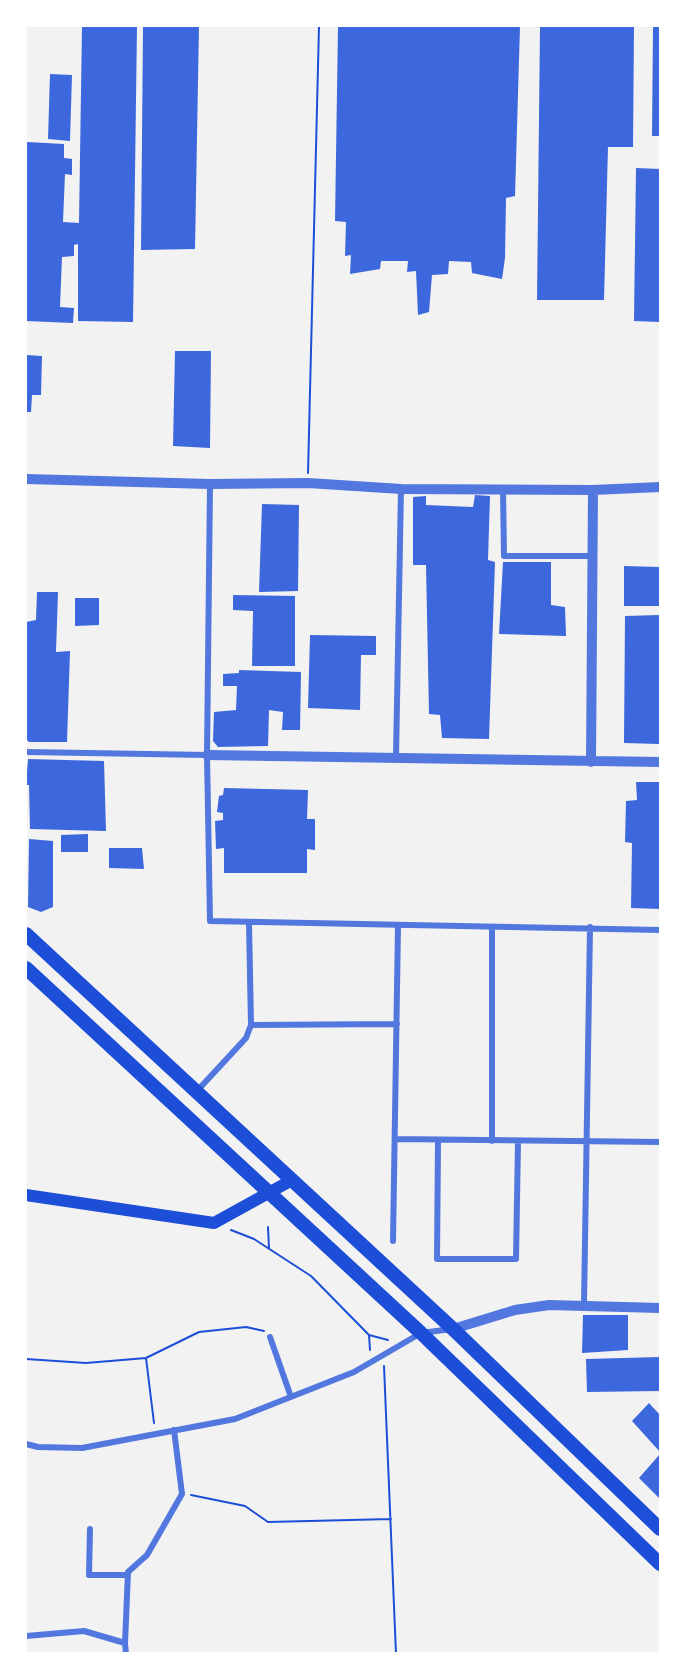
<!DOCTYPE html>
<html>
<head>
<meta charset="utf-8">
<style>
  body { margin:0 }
  #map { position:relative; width:686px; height:1679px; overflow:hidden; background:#f2f2f2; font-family:Montserrat,sans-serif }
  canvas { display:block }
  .frame { position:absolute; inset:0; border:27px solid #fff; pointer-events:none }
</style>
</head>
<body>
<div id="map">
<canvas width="686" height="1679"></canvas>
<div class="frame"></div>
</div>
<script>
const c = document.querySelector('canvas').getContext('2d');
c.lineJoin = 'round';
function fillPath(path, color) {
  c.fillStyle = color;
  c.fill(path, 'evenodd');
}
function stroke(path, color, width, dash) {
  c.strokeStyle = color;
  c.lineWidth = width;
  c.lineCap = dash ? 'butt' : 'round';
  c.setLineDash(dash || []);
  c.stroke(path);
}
fillPath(new Path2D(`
  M 82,26 L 137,26 L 133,322 L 78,321 L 78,244 L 74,245 L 74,256 L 62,257 L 60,307 L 74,308 L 73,323 L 26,321 L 27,142 L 64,144 L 64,158 L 72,159 L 72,175 L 65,174 L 63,222 L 79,223 Z
  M 143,26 L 199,26 L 195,249 L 141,250 Z
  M 338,26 L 520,26 L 515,196 L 506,198 L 505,258 L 502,279 L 472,273 L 471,262 L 449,261 L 448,274 L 432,275 L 429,312 L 418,315 L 416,271 L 407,272 L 408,261 L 381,261 L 380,269 L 350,274 L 351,255 L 345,256 L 346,222 L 335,221 Z
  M 540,26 L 634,26 L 633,147 L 608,147 L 604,300 L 537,300 Z
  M 653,26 L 660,26 L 660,136 L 652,136 Z
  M 50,74 L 72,75 L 70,141 L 48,139 Z
  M 636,168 L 660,169 L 660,322 L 634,321 Z
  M 175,351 L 211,351 L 210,448 L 173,446 Z
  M 26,355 L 42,356 L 41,395 L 32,395 L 31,412 L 26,412 Z
  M 475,495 L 490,496 L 488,560 L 495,562 L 489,739 L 442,738 L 440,715 L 429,714 L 426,565 L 413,565 L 413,497 L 426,496 L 426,505 L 473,507 Z
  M 262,504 L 299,505 L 298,591 L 259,592 Z
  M 503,562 L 551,562 L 551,605 L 565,607 L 566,636 L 499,634 Z
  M 624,566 L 660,567 L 660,606 L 624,606 Z
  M 37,592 L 58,592 L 56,652 L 70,651 L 67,742 L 29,742 L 26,739 L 26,622 L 36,620 Z
  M 233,595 L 295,596 L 295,666 L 252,666 L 253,611 L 233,610 Z
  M 75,598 L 99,598 L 99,625 L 75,626 Z
  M 660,615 L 660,744 L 624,743 L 625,616 Z
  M 310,635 L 376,636 L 376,655 L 361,655 L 360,710 L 308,708 Z
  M 239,670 L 301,672 L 300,730 L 282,730 L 283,712 L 269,710 L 268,746 L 218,747 L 213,741 L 214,712 L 236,710 L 237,686 L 223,686 L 223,674 L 239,673 Z
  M 28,759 L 104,761 L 106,831 L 30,829 L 29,785 L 26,785 Z
  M 636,782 L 660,782 L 660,909 L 631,908 L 632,843 L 625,842 L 626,801 L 637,800 Z
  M 224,788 L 308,790 L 307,819 L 315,819 L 315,850 L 307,849 L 307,873 L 224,873 L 224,848 L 216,849 L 215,821 L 223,820 L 223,813 L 217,812 L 219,796 L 223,795 Z
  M 88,834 L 88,852 L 61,852 L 61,835 Z
  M 29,839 L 53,841 L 53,907 L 41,912 L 28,907 Z
  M 109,848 L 142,848 L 144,869 L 109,868 Z
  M 583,1315 L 628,1315 L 628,1350 L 582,1353 Z
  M 660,1357 L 660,1391 L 587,1392 L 586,1359 Z
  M 649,1403 L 660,1415 L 660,1452 L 632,1421 Z
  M 660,1454 L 660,1499 L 639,1478 Z`), '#3d67dc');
stroke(new Path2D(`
  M 308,473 L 319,26
  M 268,1227 L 269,1248
  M 231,1230 L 254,1239 L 311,1276 L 369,1335 L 388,1340
  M 369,1335 L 370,1350
  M 146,1358 L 154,1423
  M 26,1359 L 86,1363 L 146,1358 L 199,1332 L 246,1327 L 264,1331
  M 384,1366 L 396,1654
  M 191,1495 L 245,1506 L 268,1522 L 391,1519`), '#1d4ed8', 2);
stroke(new Path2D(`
  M 210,484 L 207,755 L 210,921 L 660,930
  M 503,488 L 504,556 L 592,556
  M 26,752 L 207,755
  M 396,756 L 401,489
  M 251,1025 L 397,1024
  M 197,1091 L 246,1038 L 251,1025 L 249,923
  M 396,1139 L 660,1142
  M 438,1141 L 437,1259 L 516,1259 L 518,1141
  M 492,1141 L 492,928
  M 393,1241 L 398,926
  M 584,1304 L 590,927
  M 270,1337 L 291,1397
  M 26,1444 L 38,1447 L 82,1448 L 235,1419 L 354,1372 L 421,1333 L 452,1329
  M 90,1529 L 89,1575 L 127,1575
  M 26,1636 L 84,1631 L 125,1643 L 128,1572 L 147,1555 L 182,1494 L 174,1430
  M 125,1643 L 126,1654`), '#5277de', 6);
stroke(new Path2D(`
  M 26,479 L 210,484 L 308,483 L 401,489 L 593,490 L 660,487
  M 207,755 L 660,762
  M 591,762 L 593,490
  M 453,1329 L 515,1310 L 549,1305 L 660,1308`), '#5277de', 10);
stroke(new Path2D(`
  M 26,1195 L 214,1223 L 292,1180`), '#1d4ed8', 12);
stroke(new Path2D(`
  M 26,934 L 453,1329 L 660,1529
  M 26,968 L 421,1333 L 660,1564`), '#1d4ed8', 14);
</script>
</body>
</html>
